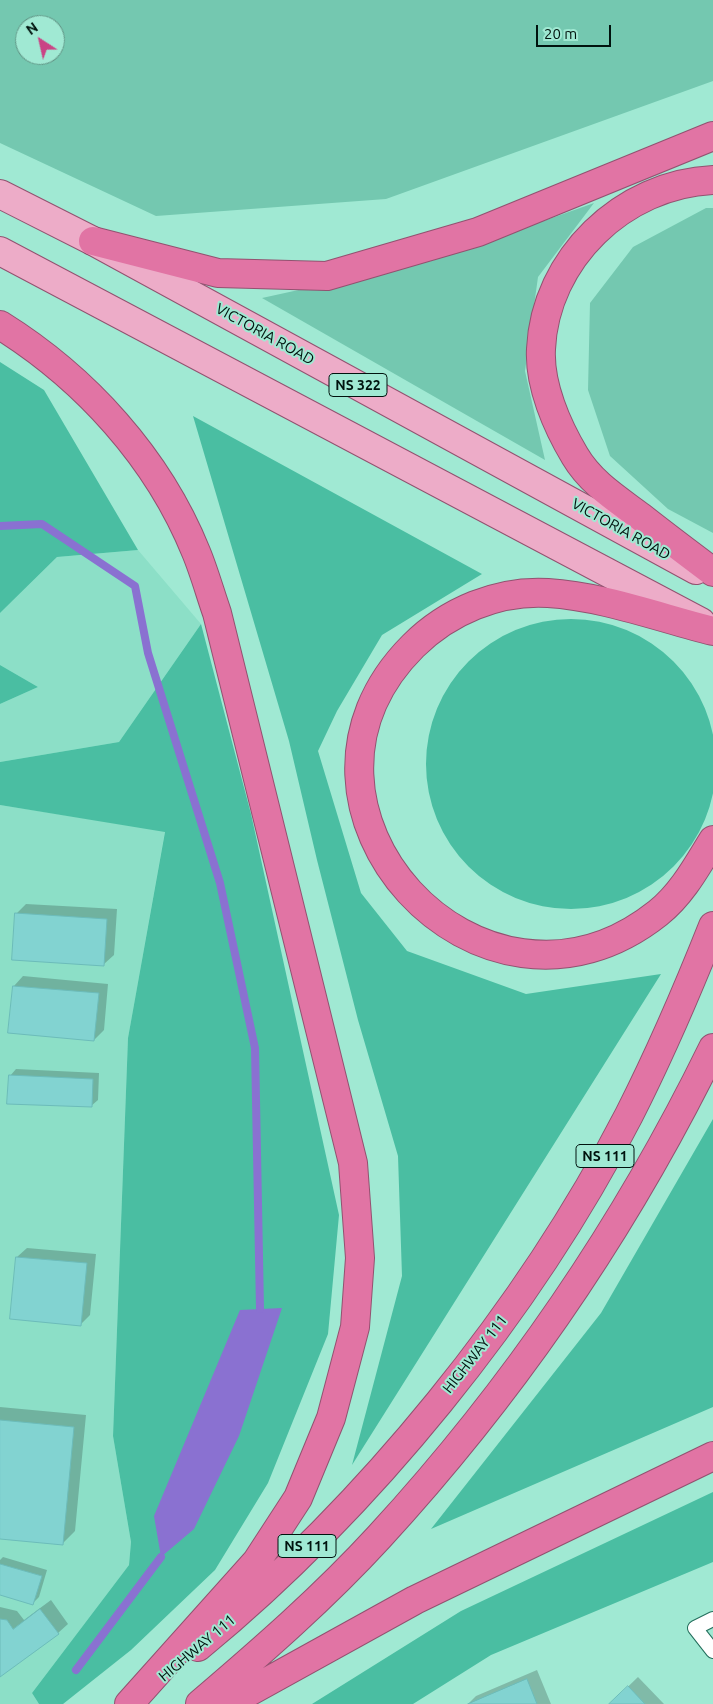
<!DOCTYPE html>
<html>
<head>
<meta charset="utf-8">
<style>
  body { margin:0 }
  #map { position:relative; width:713px; height:1704px; overflow:hidden; background:#a0e9d3; font-family:Ubuntu,sans-serif }
  canvas { display:block }
  .north { position:absolute; left:15px; top:15px; width:50px; height:50px; box-sizing:border-box; background:#a0e9d3; border:1px solid #609384; border-radius:50%; rotate:325deg; font-size:14px; font-weight:700; line-height:20px; text-align:center; color:#00130e }
  .north::after { content:''; display:block; margin:auto; width:18px; height:22px; background:#ca4485; clip-path:polygon(50% 0,100% 100%,50% 72%,0 100%) }
  .scale { position:absolute; left:536px; top:25px; width:75px; height:22px; box-sizing:border-box; border:2px solid #00130e; border-top:0; padding-left:6px; font-size:15px; line-height:18px; white-space:nowrap; color:#00130e; -webkit-text-stroke:4px #a0e9d3; paint-order:stroke }
</style>
</head>
<body>
<div id="map">
<canvas width="713" height="1704"></canvas>
<div class="north">N</div>
<div class="scale">20 m</div>
</div>
<script>
const c = document.querySelector('canvas').getContext('2d');
c.lineJoin = 'round';
function fillPath(path, color) {
  c.fillStyle = color;
  c.fill(path, 'evenodd');
}
function stroke(path, color, width, dash) {
  c.strokeStyle = color;
  c.lineWidth = width;
  c.lineCap = dash ? 'butt' : 'round';
  c.setLineDash(dash || []);
  c.stroke(path);
}
function drawText(font, color, halo, rows, align = 'center') {
  c.font = font + ' Ubuntu,sans-serif';
  c.lineWidth = 4;
  c.setLineDash([]);
  c.textBaseline = 'middle';
  c.strokeStyle = halo;
  c.fillStyle = color;
  for (const [text, x, y, turn = 0] of rows) {
    c.save();
    c.translate(x, y);
    c.rotate((+turn || 0) * Math.PI / 180);
    c.textAlign = isNaN(turn) ? turn : align;
    if (halo) c.strokeText(text, 0, 0);
    c.fillText(text, 0, 0);
    c.restore();
  }
}
fillPath(new Path2D(`
  M 138,550 L 201,624 L 119,742 L 0,762 L 0,704 L 38,687 L 0,665 L 0,613 L 57,557 Z
  M 0,805 L 165,831 L 128,1038 L 113,1436 L 131,1542 L 129,1565 L 32,1693 L 39,1704 L 0,1704 Z`), '#8cdfc7');
fillPath(new Path2D(`
  M 0,0 L 713,0 L 713,81 L 386,199 L 156,216 L 0,143 ZM 25,25 L 55,25 L 55,55 L 25,55 Z
  M 594,203 L 538,277 L 525,371 L 545,460 L 262,298 L 431,261 Z
  M 706,208 L 713,208 L 713,533 L 668,509 L 610,456 L 588,390 L 590,303 L 633,247 Z`), '#74c8b0');
fillPath(new Path2D(`
  M 0,362 L 44,390 L 138,550 L 57,557 L 0,613 Z
  M 193,416 L 482,574 L 382,635 L 337,711 L 318,751 L 361,893 L 407,951 L 526,994 L 661,974 L 352,1465 L 402,1276 L 398,1156 L 358,1020 L 317,860 L 289,741 Z
  M426 764a145 145 0 1 1 290 0a145 145 0 1 1-290 0Z
  M 201,624 L 251,814 L 339,1215 L 328,1334 L 268,1483 L 215,1570 L 131,1650 L 63,1704 L 39,1704 L 32,1693 L 129,1565 L 131,1542 L 113,1436 L 128,1038 L 165,832 L 0,805 L 0,762 L 119,742 Z
  M 0,665 L 38,687 L 0,704 Z
  M 713,1119 L 713,1407 L 431,1529 L 601,1313 Z
  M 713,1492 L 713,1562 L 491,1655 L 413,1704 L 312,1704 L 461,1611 Z`), '#4abea2');
fillPath(new Path2D(`
  M 282,1308 L 239,1436 L 194,1529 L 161,1557 L 154,1516 L 240,1310 Z`), '#8a71d1');
fillPath(new Path2D(`
  M 26,904 L 117,909 L 114,955 L 104,964 L 16,914 Z
  M 23,976 L 108,984 L 104,1030 L 94,1040 L 14,986 Z
  M 16,1069 L 99,1073 L 98,1100 L 91,1106 L 10,1076 Z
  M 27,1248 L 96,1254 L 90,1315 L 80,1325 L 17,1257 Z
  M 0,1407 L 86,1415 L 75,1531 L 63,1543 L 0,1538 Z
  M 3,1557 L 47,1570 L 39,1597 L 32,1604 L 0,1594 L 0,1560 Z
  M 51,1600 L 68,1624 L 58,1633 L 0,1675 L 0,1607 L 17,1611 L 24,1620 Z
  M 537,1670 L 551,1704 L 468,1704 L 476,1696 Z
  M 638,1677 L 664,1704 L 610,1704 Z`), '#0003');
stroke(new Path2D(`
  M 0,526 L 42,524 L 135,586 L 148,653 L 220,883 L 255,1048 L 260,1309
  M 76,1670 L 161,1557`), '#8a71d1', 8);
const building = new Path2D(`
  M 15,913 L 107,919 L 104,966 L 12,960 Z
  M 13,986 L 99,993 L 94,1041 L 8,1033 Z
  M 9,1075 L 93,1079 L 92,1107 L 7,1104 Z
  M 16,1257 L 87,1263 L 81,1326 L 10,1319 Z
  M 0,1420 L 74,1427 L 63,1545 L 0,1539 Z
  M 0,1564 L 42,1576 L 33,1605 L 0,1595 Z
  M 40,1609 L 59,1634 L 0,1677 L 0,1619 L 7,1620 L 13,1629 Z
  M 527,1679 L 537,1704 L 468,1704 Z
  M 628,1686 L 645,1704 L 609,1704 Z`);
fillPath(building, '#82d3d1');
stroke(building, '#6cbcba', 1);
const service = new Path2D(`
  M 713,1619 L 695,1628 L 713,1651`);
const primary = new Path2D(`
  M 0,194 L 93,241 L 696,570
  M 0,251 L 701,622`);
const motorway = new Path2D(`
  M 713,180 C 623,184 545,259 541,349 C 539,385 557,426 575,456 C 591,483 617,499 641,517 C 665,536 689,554 713,572
  M 93,241 L 218,273 L 327,276 L 478,232 L 713,136
  M 0,325 C 85,378 158,458 196,552 C 204,571 210,593 217,613 L 353,1163 L 360,1258 L 355,1327 L 331,1418 L 298,1498 L 257,1561 L 129,1704
  M 713,631 C 661,618 601,596 548,593 C 498,590 448,611 413,646 C 254,805 481,1054 658,913 C 682,894 697,866 713,840
  M 198,1647 C 368,1507 528,1311 629,1115 C 660,1054 688,989 713,926
  M 200,1704 C 262,1651 324,1597 379,1537 C 513,1391 626,1226 713,1048
  M 227,1704 L 415,1600 L 713,1456`);
stroke(service, '#236e5c', 16);
stroke(primary, '#925270', 30);
stroke(motorway, '#925270', 30);
stroke(service, '#fff', 14);
stroke(primary, '#edacc8', 28);
stroke(motorway, '#e174a4', 28);
for (const [x, y, w] of [
  [358,385,58],
  [605,1156,58],
  [307,1546,58]
]) {
  const box = new Path2D();
  box.roundRect(x - w / 2, y - 11.5, w, 23, 4);
  c.fillStyle = '#a0e9d3';
  c.fill(box);
  stroke(box, '#00130e', 1);
}
drawText('bold 14px', '#00130e', null, [
  ["NS 322",358,385],
  ["NS 111",605,1156],
  ["NS 111",307,1546]
]);
drawText('15px', '#00130e', '#a0e9d3', [
  ["VICTORIA ROAD",265,334,29],
  ["VICTORIA ROAD",621,529,29],
  ["HIGHWAY 111",475,1354,-52],
  ["HIGHWAY 111",197,1648,-40]
]);
</script>
</body>
</html>
